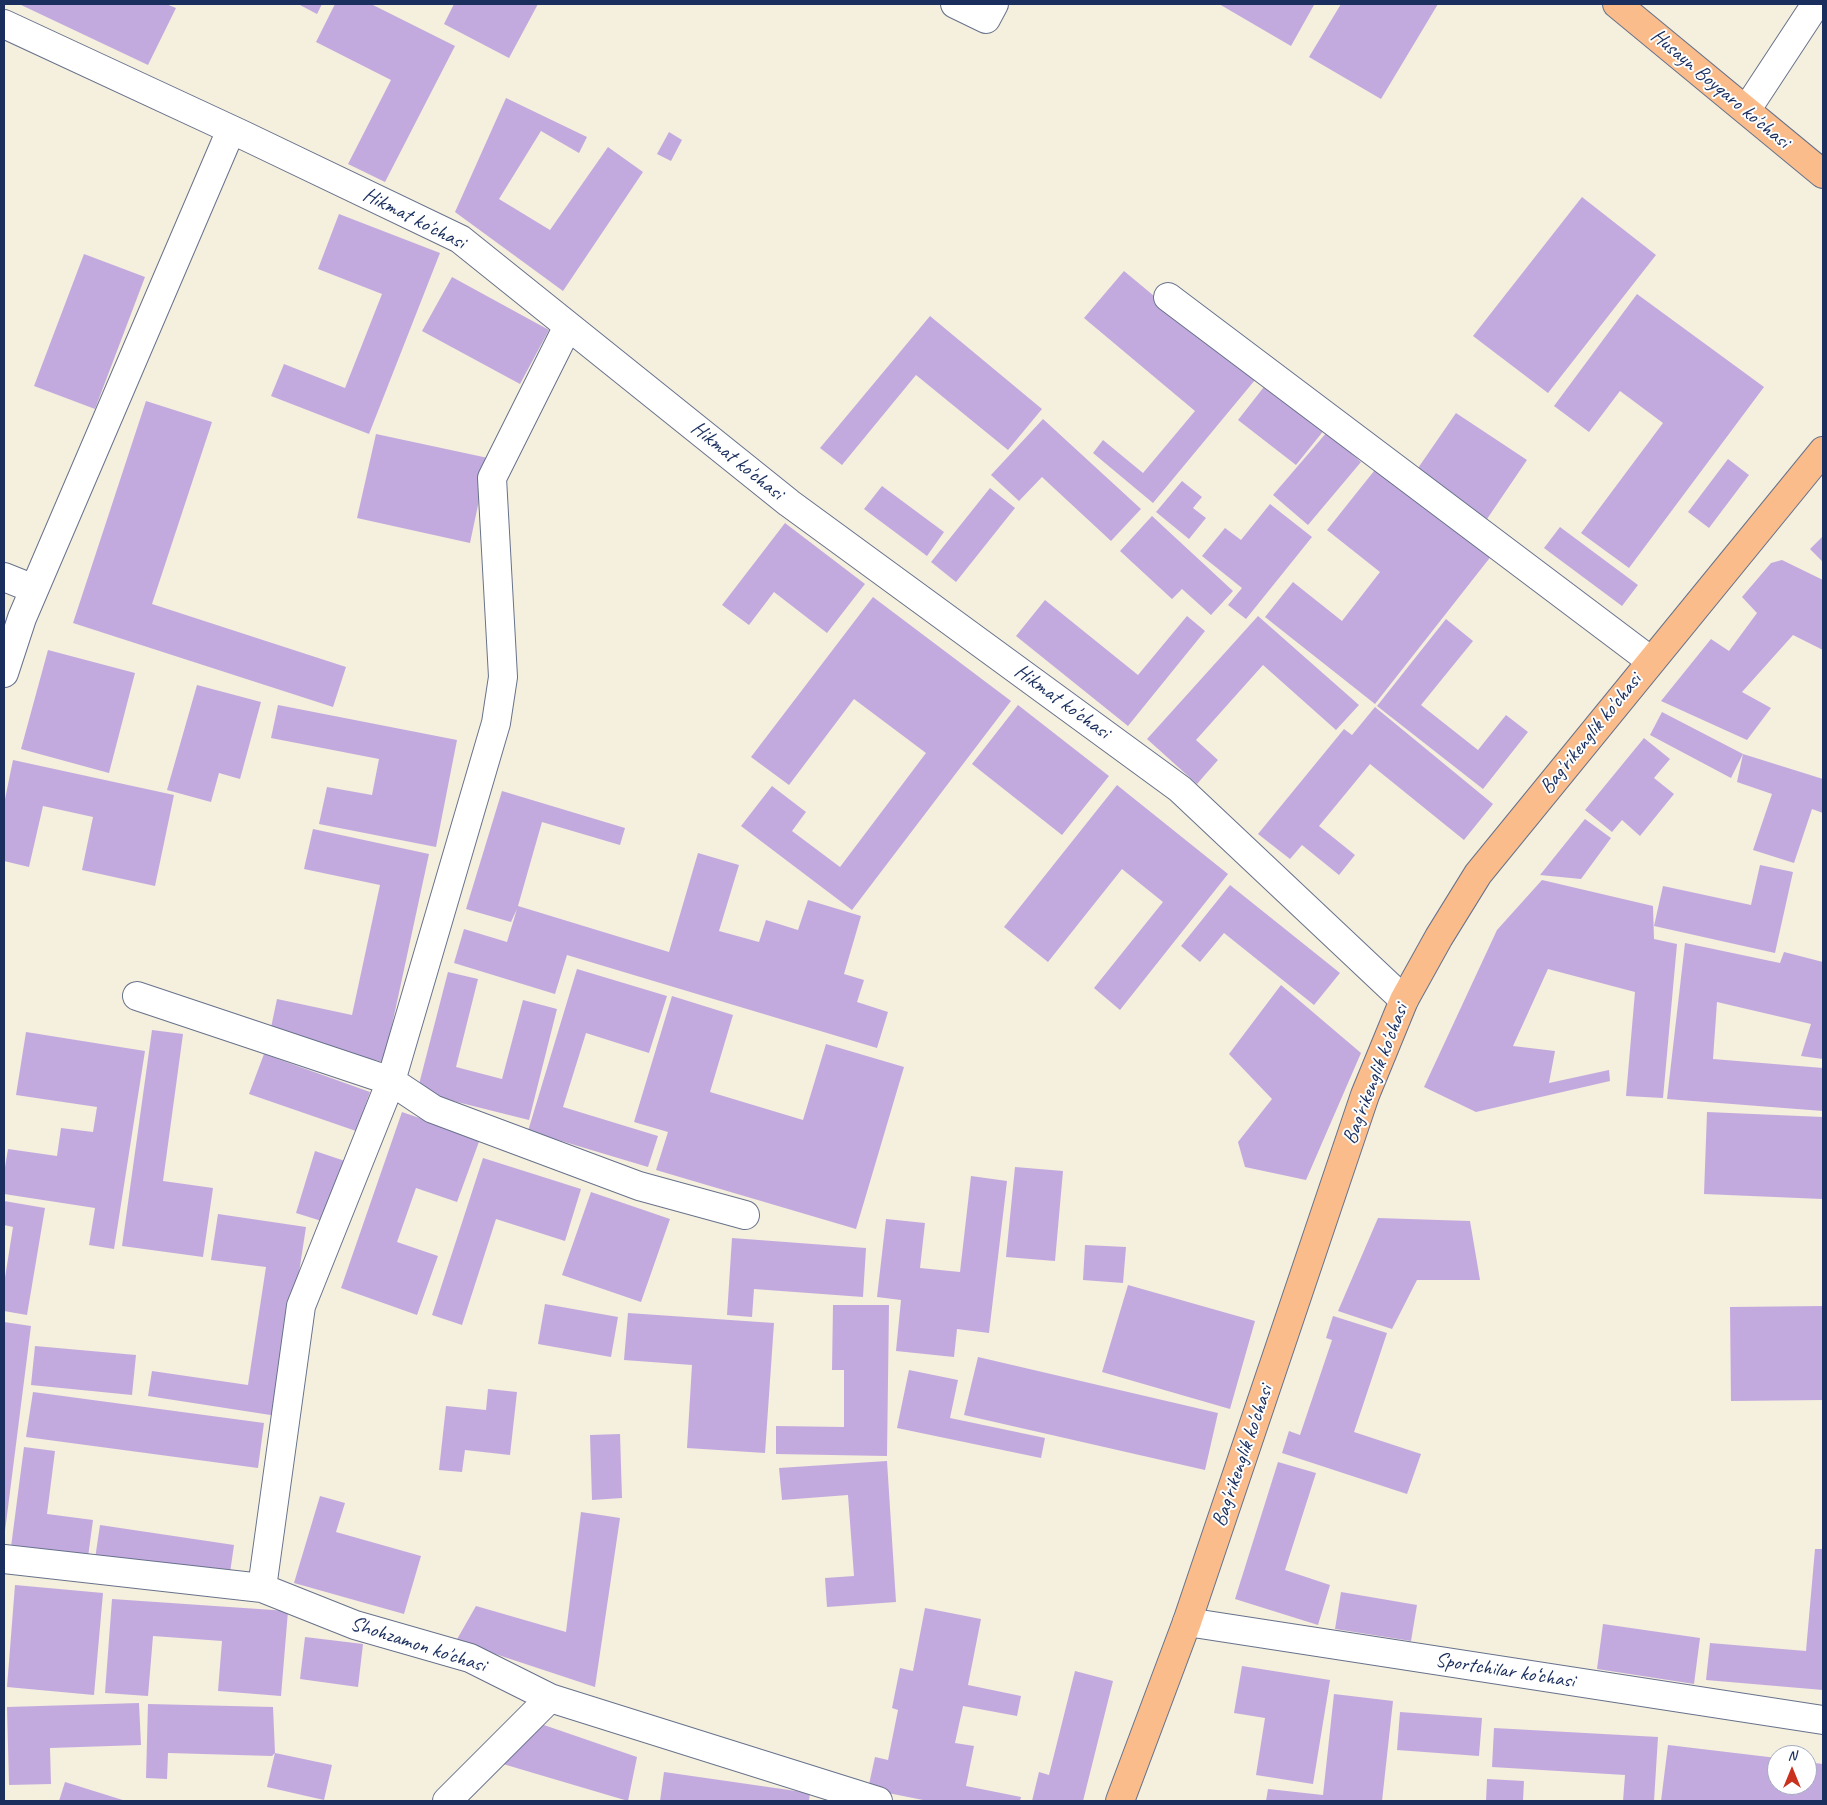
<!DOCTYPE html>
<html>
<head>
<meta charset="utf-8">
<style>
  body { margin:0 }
  #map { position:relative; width:1827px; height:1805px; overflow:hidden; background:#f5efde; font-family:Caveat,sans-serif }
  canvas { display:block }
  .frame { position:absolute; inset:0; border:5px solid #1b2f5e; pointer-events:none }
  .north { position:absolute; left:1767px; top:1745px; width:50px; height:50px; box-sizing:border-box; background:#fff; border:1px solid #a4acbf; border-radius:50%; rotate:0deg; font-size:14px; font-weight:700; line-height:20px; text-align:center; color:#1b2f5e }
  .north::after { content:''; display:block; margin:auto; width:18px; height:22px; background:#c8321e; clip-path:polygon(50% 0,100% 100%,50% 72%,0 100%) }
</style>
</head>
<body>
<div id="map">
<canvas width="1827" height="1805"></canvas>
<div class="frame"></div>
<div class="north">N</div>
</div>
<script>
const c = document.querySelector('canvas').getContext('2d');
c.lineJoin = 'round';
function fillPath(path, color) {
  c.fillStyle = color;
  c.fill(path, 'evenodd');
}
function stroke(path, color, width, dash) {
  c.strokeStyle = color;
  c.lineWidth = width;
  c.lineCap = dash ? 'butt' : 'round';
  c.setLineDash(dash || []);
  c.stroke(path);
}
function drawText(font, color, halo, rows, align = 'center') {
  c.font = font + ' Caveat,sans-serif';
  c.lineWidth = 4;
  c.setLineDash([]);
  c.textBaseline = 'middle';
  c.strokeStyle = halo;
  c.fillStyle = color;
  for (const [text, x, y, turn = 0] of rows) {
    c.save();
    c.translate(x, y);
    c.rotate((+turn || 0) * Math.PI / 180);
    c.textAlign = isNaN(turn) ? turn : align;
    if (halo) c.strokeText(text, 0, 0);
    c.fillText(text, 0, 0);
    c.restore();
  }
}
fillPath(new Path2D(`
  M 19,4 L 166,4 L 176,8 L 148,65 Z
  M 298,4 L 322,4 L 317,14 Z
  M 335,4 L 371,4 L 455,46 L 385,182 L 348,164 L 391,80 L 316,42 Z
  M 454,4 L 538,4 L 509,58 L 444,24 Z
  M 1219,4 L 1312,4 L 1314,5 L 1291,46 Z
  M 1341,4 L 1438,4 L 1381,99 L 1309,57 Z
  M 506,98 L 587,137 L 579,153 L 541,131 L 499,199 L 550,230 L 608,147 L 643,172 L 563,291 L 455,212 Z
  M 669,132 L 682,140 L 671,161 L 657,154 Z
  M 1582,197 L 1656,255 L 1548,393 L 1473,336 Z
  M 339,214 L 440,253 L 369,434 L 271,396 L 284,364 L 345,388 L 382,294 L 318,269 Z
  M 84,254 L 145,277 L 95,409 L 34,386 Z
  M 1124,271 L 1255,380 L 1153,503 L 1093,453 L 1103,440 L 1143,473 L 1195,411 L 1084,318 Z
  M 452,277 L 549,330 L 520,384 L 422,331 Z
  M 1637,294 L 1764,387 L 1629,568 L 1581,533 L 1663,423 L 1620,391 L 1589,432 L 1554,406 Z
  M 930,316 L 1042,409 L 1008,450 L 916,375 L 842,465 L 820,448 Z
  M 1267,383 L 1325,429 L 1296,465 L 1238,420 Z
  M 146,401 L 212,422 L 152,604 L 346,667 L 333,707 L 73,623 Z
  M 1456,413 L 1527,460 L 1487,519 L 1416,471 Z
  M 1043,419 L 1141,509 L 1111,541 L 1042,477 L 1019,501 L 991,475 Z
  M 1327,432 L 1361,462 L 1308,525 L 1273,495 Z
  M 376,434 L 488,458 L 470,543 L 357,518 Z
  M 1728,459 L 1749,475 L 1709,528 L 1688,512 Z
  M 1378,466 L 1492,555 L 1375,704 L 1265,617 L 1293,582 L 1342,621 L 1380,572 L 1327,530 Z
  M 1182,481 L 1202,497 L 1193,508 L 1206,518 L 1189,539 L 1156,512 Z
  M 882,486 L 944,532 L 927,556 L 864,509 Z
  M 990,488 L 1015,508 L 956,582 L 931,562 Z
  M 1270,504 L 1312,537 L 1246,619 L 1228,605 L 1242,588 L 1202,556 L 1225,528 L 1241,540 Z
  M 1152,516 L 1233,591 L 1211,615 L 1182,589 L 1172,599 L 1120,551 Z
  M 785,523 L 865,584 L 827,633 L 774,592 L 749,625 L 722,605 Z
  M 1560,527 L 1638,585 L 1622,606 L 1544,548 Z
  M 1823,536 L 1823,562 L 1810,549 Z
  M 1782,560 L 1823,580 L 1823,650 L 1793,635 L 1742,692 L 1771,708 L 1747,740 L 1661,701 L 1711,639 L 1729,651 L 1757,613 L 1742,597 L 1771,563 Z
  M 873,597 L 1011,701 L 852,910 L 741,826 L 772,786 L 806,812 L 792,831 L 840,867 L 926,753 L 854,699 L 789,785 L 751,757 Z
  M 1045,600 L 1138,675 L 1187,616 L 1205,631 L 1128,726 L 1016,636 Z
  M 1258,616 L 1359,705 L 1336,730 L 1263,665 L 1196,740 L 1218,760 L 1197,784 L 1147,739 Z
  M 1446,619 L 1473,641 L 1421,705 L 1478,750 L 1506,715 L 1528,732 L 1483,789 L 1377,706 Z
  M 48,650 L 135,673 L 109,773 L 21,749 Z
  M 197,685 L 261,702 L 240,779 L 219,773 L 211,802 L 167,790 Z
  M 278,705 L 457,740 L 436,847 L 319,824 L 327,787 L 372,795 L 379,759 L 271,738 Z
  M 1018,705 L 1109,776 L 1062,835 L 972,764 Z
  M 1375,707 L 1493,804 L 1464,840 L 1370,764 L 1319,826 L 1355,855 L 1339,875 L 1302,845 L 1290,859 L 1258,834 L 1344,729 L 1352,735 Z
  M 1662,712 L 1743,754 L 1731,778 L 1650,735 Z
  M 1644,738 L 1670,759 L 1654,778 L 1674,794 L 1640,836 L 1622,820 L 1612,832 L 1585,810 Z
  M 1743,754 L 1823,779 L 1823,813 L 1812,809 L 1794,863 L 1753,850 L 1772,794 L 1737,782 Z
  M 13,760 L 174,795 L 155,886 L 82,870 L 93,817 L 43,806 L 29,867 L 4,861 L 4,804 Z
  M 1117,785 L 1228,874 L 1120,1010 L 1094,988 L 1163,902 L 1122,869 L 1048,962 L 1004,927 Z
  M 502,791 L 625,828 L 620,845 L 542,822 L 518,906 L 669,952 L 698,853 L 739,865 L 719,931 L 759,942 L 766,920 L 798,930 L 808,900 L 861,916 L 844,974 L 864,980 L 857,1002 L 888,1012 L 877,1048 L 567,955 L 555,994 L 454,963 L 464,929 L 507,942 L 517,909 L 511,922 L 466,909 Z
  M 1585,819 L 1611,838 L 1581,879 L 1540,875 Z
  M 313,829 L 429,854 L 384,1062 L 269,1037 L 277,999 L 352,1015 L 380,885 L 304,869 Z
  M 1760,865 L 1793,872 L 1775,953 L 1654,926 L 1663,886 L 1751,905 Z
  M 1542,880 L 1653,906 L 1654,939 L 1677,944 L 1663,1098 L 1626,1096 L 1635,992 L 1548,969 L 1513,1046 L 1555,1051 L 1549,1083 L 1609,1070 L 1610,1081 L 1476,1112 L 1424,1087 L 1497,930 Z
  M 1230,885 L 1340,973 L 1314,1005 L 1224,933 L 1200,962 L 1181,946 Z
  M 1685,943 L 1780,963 L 1784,952 L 1823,962 L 1823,1059 L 1801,1056 L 1811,1024 L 1717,1002 L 1713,1059 L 1823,1068 L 1823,1111 L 1667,1099 Z
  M 577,969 L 667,996 L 649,1053 L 586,1033 L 563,1107 L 658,1136 L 648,1167 L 528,1131 Z
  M 448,972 L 478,979 L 456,1067 L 502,1079 L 523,1000 L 557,1009 L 529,1120 L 417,1092 Z
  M 1281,985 L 1361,1053 L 1306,1180 L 1245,1167 L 1238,1142 L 1272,1099 L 1229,1054 Z
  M 672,996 L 733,1015 L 710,1092 L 803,1120 L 826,1044 L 904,1067 L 856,1229 L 656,1170 L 668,1132 L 634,1122 Z
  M 152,1030 L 183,1034 L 163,1181 L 213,1188 L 203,1257 L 122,1246 Z
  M 26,1032 L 145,1051 L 114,1249 L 89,1245 L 95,1208 L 4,1194 L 4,1173 L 8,1149 L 57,1156 L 61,1128 L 93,1132 L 97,1107 L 16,1095 Z
  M 264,1054 L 370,1092 L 356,1131 L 249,1094 Z
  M 402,1112 L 480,1139 L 457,1202 L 416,1188 L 397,1242 L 438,1256 L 417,1315 L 341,1288 Z
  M 1707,1112 L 1823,1117 L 1822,1199 L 1704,1194 Z
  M 315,1151 L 348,1162 L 328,1223 L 296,1213 Z
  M 483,1158 L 581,1189 L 565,1241 L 496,1219 L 462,1325 L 432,1315 Z
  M 1015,1167 L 1063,1171 L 1055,1261 L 1006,1257 Z
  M 971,1176 L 1007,1181 L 989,1333 L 957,1329 L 954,1357 L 896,1351 L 901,1300 L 877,1297 L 886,1219 L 925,1223 L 920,1268 L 960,1272 Z
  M 591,1192 L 670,1219 L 641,1302 L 562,1275 Z
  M 4,1201 L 45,1208 L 27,1315 L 4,1311 L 4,1284 L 13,1227 L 4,1225 Z
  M 218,1214 L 306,1227 L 277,1416 L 148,1396 L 152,1371 L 248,1385 L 266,1267 L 211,1260 Z
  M 1378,1218 L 1470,1221 L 1480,1280 L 1417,1280 L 1392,1329 L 1338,1311 Z
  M 732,1238 L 866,1248 L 863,1297 L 754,1289 L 752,1317 L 727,1315 Z
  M 1085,1245 L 1126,1247 L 1123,1283 L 1083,1280 Z
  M 1128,1285 L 1255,1321 L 1230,1409 L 1102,1372 Z
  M 545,1304 L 618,1317 L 611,1357 L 538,1344 Z
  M 833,1305 L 889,1305 L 887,1456 L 776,1454 L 776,1426 L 844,1427 L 844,1370 L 832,1370 Z
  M 1823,1306 L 1823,1400 L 1731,1401 L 1730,1307 Z
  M 628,1313 L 774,1323 L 765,1453 L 687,1448 L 692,1365 L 624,1360 Z
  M 1333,1316 L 1387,1333 L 1354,1432 L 1421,1454 L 1407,1494 L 1282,1453 L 1289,1431 L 1300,1435 L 1332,1340 L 1326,1338 Z
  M 4,1322 L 31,1326 L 5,1531 L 4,1531 Z
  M 35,1346 L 136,1355 L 132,1395 L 31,1385 Z
  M 978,1357 L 1218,1413 L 1205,1470 L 964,1415 Z
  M 909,1370 L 958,1380 L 950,1418 L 1045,1438 L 1041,1458 L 897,1428 Z
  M 488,1389 L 517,1392 L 510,1455 L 465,1450 L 462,1472 L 439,1470 L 446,1406 L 486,1410 Z
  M 33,1392 L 264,1423 L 258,1468 L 26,1437 Z
  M 620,1434 L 622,1498 L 592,1500 L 590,1435 Z
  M 24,1447 L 55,1451 L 47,1514 L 93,1520 L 88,1557 L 11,1547 Z
  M 887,1461 L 896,1602 L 827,1607 L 825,1578 L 854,1576 L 848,1495 L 782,1500 L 779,1468 Z
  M 1278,1462 L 1316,1473 L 1285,1570 L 1330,1585 L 1318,1625 L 1235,1599 Z
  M 320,1496 L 345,1503 L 336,1532 L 421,1556 L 404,1614 L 294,1583 Z
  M 581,1512 L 620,1518 L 595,1687 L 456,1641 L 476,1606 L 566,1632 Z
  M 100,1525 L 234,1545 L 229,1580 L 95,1559 Z
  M 1815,1549 L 1823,1549 L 1823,1690 L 1706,1680 L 1710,1643 L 1806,1651 Z
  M 15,1585 L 103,1593 L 94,1695 L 7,1687 Z
  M 1341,1592 L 1417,1605 L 1411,1641 L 1335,1629 Z
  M 112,1599 L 288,1611 L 281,1696 L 218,1691 L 222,1641 L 153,1636 L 148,1696 L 105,1693 Z
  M 925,1608 L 981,1619 L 968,1685 L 1021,1696 L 1017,1716 L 963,1706 L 955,1743 L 974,1746 L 966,1786 L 1021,1797 L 1020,1801 L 928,1801 L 868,1789 L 875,1757 L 888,1760 L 898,1710 L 892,1708 L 900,1668 L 913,1671 Z
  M 1603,1624 L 1700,1638 L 1694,1684 L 1597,1669 Z
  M 305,1637 L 363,1644 L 358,1687 L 300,1679 Z
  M 1242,1666 L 1330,1680 L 1313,1784 L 1256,1775 L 1265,1718 L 1234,1713 Z
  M 1075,1671 L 1113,1681 L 1083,1801 L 1032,1801 L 1039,1772 L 1049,1775 Z
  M 1334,1694 L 1393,1701 L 1382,1801 L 1266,1801 L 1268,1789 L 1323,1795 Z
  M 139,1703 L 141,1745 L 50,1748 L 51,1784 L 9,1785 L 7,1707 Z
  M 148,1704 L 273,1707 L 275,1753 L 332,1765 L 324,1800 L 267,1787 L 275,1753 L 272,1756 L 168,1753 L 167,1779 L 146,1778 Z
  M 1400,1712 L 1482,1718 L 1479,1756 L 1397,1750 Z
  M 541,1724 L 637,1757 L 628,1801 L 503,1764 Z
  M 1494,1728 L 1658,1737 L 1654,1801 L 1623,1801 L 1625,1775 L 1492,1767 Z
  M 1668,1745 L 1777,1758 L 1777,1785 L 1807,1785 L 1807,1762 L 1823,1764 L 1823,1801 L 1661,1801 Z
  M 664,1772 L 810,1793 L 809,1801 L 660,1801 Z
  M 1487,1779 L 1524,1781 L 1523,1801 L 1486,1801 Z
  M 65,1782 L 126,1801 L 59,1801 Z`), '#c3aade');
const minor = new Path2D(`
  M 955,4 L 986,19 L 994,4
  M 4,24 L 243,135 L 460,239 L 789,503 L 1180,789 L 1404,1000
  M 1747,109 L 1816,4
  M 1168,297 L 1651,661
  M 4,577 L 34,589
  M 4,673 L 22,618 L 231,130
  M 137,996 L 391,1081 L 433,1109 L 639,1186 L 745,1215
  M 4,1559 L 262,1588 L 355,1625 L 470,1658 L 550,1698 L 878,1801
  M 262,1588 L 301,1306 L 391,1081 L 496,723 L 503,677 L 492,478 L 568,326
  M 1187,1622 L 1823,1720
  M 447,1801 L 550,1698`);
const major = new Path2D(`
  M 1617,4 L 1823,174
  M 1120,1801 L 1187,1622 L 1365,1095 L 1404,1000 L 1439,937 L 1478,874 L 1823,451`);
stroke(minor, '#67728b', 30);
stroke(major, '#67728b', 30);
stroke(minor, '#fff', 28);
stroke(major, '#f9bc8a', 28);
drawText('21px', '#1b2f5e', '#fff', [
  ["Husayn Boyqaro ko'chasi",1720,89,40],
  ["Hikmat ko'chasi",414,219,27],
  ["Hikmat ko'chasi",737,461,39],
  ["Hikmat ko'chasi",1062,702,36],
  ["Bag'rikenglik ko'chasi",1591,734,-51],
  ["Bag'rikenglik ko'chasi",1376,1074,-69],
  ["Bag'rikenglik ko'chasi",1243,1456,-71],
  ["Shohzamon ko'chasi",418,1645,18],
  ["Sportchilar ko‘chasi",1505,1671,9]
]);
</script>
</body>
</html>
